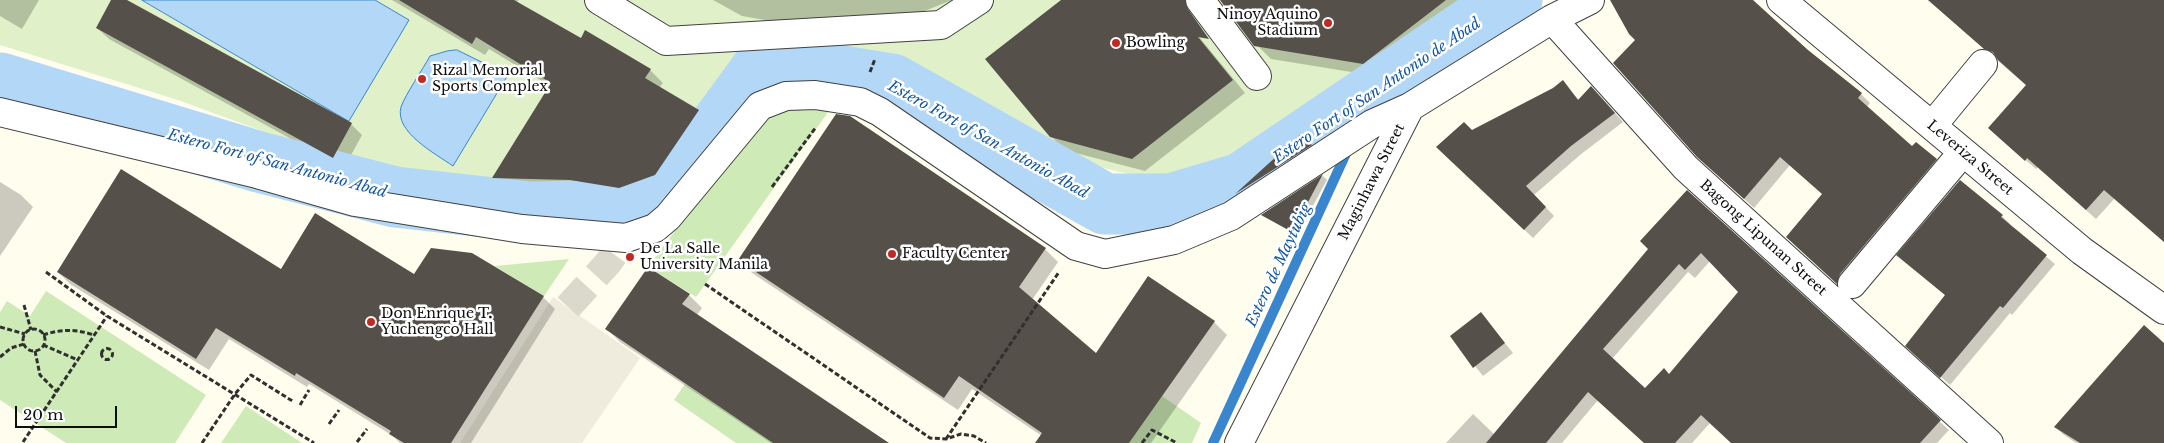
<!DOCTYPE html>
<html>
<head>
<meta charset="utf-8">
<style>
  body { margin:0 }
  #map { position:relative; width:2164px; height:443px; overflow:hidden; background:#fffdee; font-family:"Libre Baskerville",serif }
  canvas { display:block }
  .scale { position:absolute; left:15px; top:406px; width:102px; height:22px; box-sizing:border-box; border:2px solid #0e0e0e; border-top:0; padding-left:6px; font-size:15px; line-height:18px; white-space:nowrap; color:#0e0e0e; -webkit-text-stroke:4px #fff; paint-order:stroke }
</style>
</head>
<body>
<div id="map">
<canvas width="2164" height="443"></canvas>
<div class="scale">20 m</div>
</div>
<script>
const c = document.querySelector('canvas').getContext('2d');
c.lineJoin = 'round';
function fillPath(path, color) {
  c.fillStyle = color;
  c.fill(path, 'evenodd');
}
function stroke(path, color, width, dash) {
  c.strokeStyle = color;
  c.lineWidth = width;
  c.lineCap = dash ? 'butt' : 'round';
  c.setLineDash(dash || []);
  c.stroke(path);
}
function drawText(font, color, halo, rows, align = 'center') {
  c.font = font + ' "Libre Baskerville",serif';
  c.lineWidth = 5;
  c.setLineDash([]);
  c.textBaseline = 'middle';
  c.strokeStyle = halo;
  c.fillStyle = color;
  for (const [text, x, y, turn = 0] of rows) {
    c.save();
    c.translate(x, y);
    c.rotate((+turn || 0) * Math.PI / 180);
    c.textAlign = isNaN(turn) ? turn : align;
    if (halo) c.strokeText(text, 0, 0);
    c.fillText(text, 0, 0);
    c.restore();
  }
}
fillPath(new Path2D(`
  M 790,106 L 831,108 L 696,297 L 648,267 L 747,134 L 768,113 Z
  M 569,259 L 544,296 L 495,266 Z
  M 46,291 L 206,395 L 175,443 L 66,443 L 0,400 L 0,312 L 7,301 L 30,316 Z
  M 685,384 L 773,443 L 736,443 L 674,400 Z
  M 1162,396 L 1201,423 L 1192,443 L 1129,443 Z
  M 246,406 L 302,443 L 221,443 Z`), '#cdeab7');
fillPath(new Path2D(`
  M 0,0 L 1470,0 L 1239,157 L 1158,181 L 1091,165 L 826,38 L 778,40 L 749,58 L 721,100 L 647,194 L 385,176 L 178,100 L 0,45 Z`), '#e0f1c9');
fillPath(new Path2D(`
  M 553,297 L 640,358 L 582,443 L 460,443 Z`), '#efecdd');
const water = new Path2D(`
  M 142,0 L 375,0 L 409,20 L 349,121 Z
  M 457,50 L 508,75 L 453,166 C 436,154 394,132 401,107 C 405,95 423,69 430,56 L 447,51 Z`);
fillPath(water, '#b2d7f7');
stroke(water, '#3986cf', 1);
fillPath(new Path2D(`
  M 0,0 L 39,0 L 22,29 L 0,16 Z
  M 113,0 L 125,0 L 351,124 L 362,135 L 344,168 L 109,39 L 97,28 Z
  M 392,0 L 518,0 L 517,3 L 582,40 L 585,32 L 650,70 L 663,83 L 659,88 L 698,111 L 710,124 L 667,187 L 632,200 L 584,192 L 506,190 L 494,178 L 550,86 L 489,49 L 485,55 Z
  M 713,0 L 952,0 L 897,22 L 805,27 L 742,16 Z
  M 1063,0 L 1169,0 L 1245,93 L 1145,171 L 1064,150 L 1051,136 Z
  M 1226,0 L 1474,0 L 1376,76 L 1271,59 L 1258,46 Z
  M 1615,0 L 1725,0 L 1807,51 L 1861,94 L 1870,103 L 1867,107 L 1912,148 L 1936,160 L 1945,169 L 1846,291 L 1797,246 L 1823,194 L 1790,165 L 1754,208 L 1708,166 Z
  M 1928,0 L 2164,0 L 2164,242 L 2115,198 L 2096,219 L 2038,167 L 2036,169 L 2000,138 L 2027,86 Z
  M 1563,82 L 1579,100 L 1600,96 L 1623,122 L 1580,155 L 1534,195 L 1554,216 L 1533,238 L 1446,156 L 1471,131 L 1554,89 Z
  M 1300,136 L 1315,150 L 1240,198 L 1237,194 Z
  M 1323,176 L 1327,180 L 1297,235 L 1263,215 Z
  M 0,182 L 21,195 L 33,207 L 0,256 Z
  M 1687,192 L 1949,430 L 1937,443 L 1732,443 L 1710,423 L 1692,443 L 1645,443 L 1598,400 L 1562,443 L 1446,443 L 1473,414 L 1494,434 L 1650,249 ZM 1710,261 L 1740,292 L 1669,375 L 1646,390 L 1612,359 L 1688,272 L 1695,278 Z
  M 2002,216 L 2010,224 L 2009,226 L 2055,264 L 2012,315 L 2010,313 L 1950,385 L 1915,354 L 1945,295 L 1898,255 Z
  M 1045,249 L 1058,262 L 1032,300 L 1097,355 L 1214,322 L 1227,335 L 1151,443 L 1037,443 L 1042,436 L 972,389 L 958,410 L 752,273 L 739,259 Z
  M 281,270 L 415,276 L 543,297 L 555,309 L 471,443 L 400,443 L 393,436 L 309,384 L 307,387 L 229,339 L 209,370 L 70,284 L 58,272 Z
  M 689,295 L 702,308 L 697,315 L 887,443 L 771,443 L 620,342 L 607,329 Z
  M 1481,314 L 1513,353 L 1483,376 L 1452,337 Z
  M 2164,345 L 2164,443 L 2076,443 L 2064,435 L 2055,427 Z`), '#0003');
stroke(new Path2D(`
  M 1357,126 L 1367,97
  M 1213,443 L 1349,147`), '#3986cf', 10);
stroke(new Path2D(`
  M 0,83 L 259,162 L 395,197 L 530,212 L 617,210 L 641,205 L 678,176 L 721,125 L 762,69 L 805,70 L 892,84 L 1105,204 L 1171,204 L 1242,183 L 1512,0`), '#b2d7f7', 61);
fillPath(new Path2D(`
  M 111,0 L 127,0 L 352,123 L 333,158 L 96,28 Z
  M 399,0 L 514,0 L 581,38 L 585,30 L 651,69 L 645,78 L 699,110 L 655,175 L 619,188 L 570,180 L 492,178 L 551,83 L 476,37 L 472,44 Z
  M 1061,0 L 1185,0 L 1188,9 L 1209,39 L 1198,37 L 1233,80 L 1132,159 L 1050,137 L 985,59 Z
  M 1220,0 L 1446,0 L 1363,64 L 1254,46 Z
  M 1610,0 L 1753,0 L 1808,50 L 1862,93 L 1858,98 L 1912,146 L 1916,142 L 1937,159 L 1840,274 L 1837,284 L 1786,237 L 1822,194 L 1780,157 L 1744,199 L 1697,157 L 1613,63 L 1635,40 L 1629,34 Z
  M 1928,0 L 2164,0 L 2164,242 L 2104,190 L 2086,210 L 2027,158 L 2025,161 L 1988,128 L 2026,85 L 1998,60 L 1993,52 L 1984,49 Z
  M 1563,80 L 1578,100 L 1591,86 L 1615,113 L 1571,146 L 1526,186 L 1546,207 L 1524,230 L 1436,147 L 1464,122 L 1472,130 L 1553,88 Z
  M 836,114 L 850,116 L 1046,248 L 1019,287 L 1096,353 L 1148,276 L 1215,321 L 1129,443 L 1035,443 L 1042,433 L 959,376 L 944,398 L 738,260 Z
  M 1300,135 L 1312,145 L 1235,194 Z
  M 121,169 L 281,269 L 315,213 L 414,274 L 431,248 L 472,253 L 544,296 L 451,443 L 404,443 L 389,434 L 391,431 L 296,373 L 295,376 L 216,328 L 196,359 L 57,272 Z
  M 1323,174 L 1292,232 L 1261,215 Z
  M 1960,180 L 2003,215 L 2001,217 L 2047,255 L 2003,308 L 2000,306 L 1940,378 L 1905,346 L 1945,295 L 1896,255 Z
  M 1687,190 L 1941,420 L 1920,443 L 1731,443 L 1701,415 L 1675,443 L 1644,443 L 1588,392 L 1546,443 L 1486,443 L 1648,249 L 1640,241 ZM 1701,253 L 1738,292 L 1669,374 L 1664,368 L 1645,388 L 1603,349 L 1679,264 L 1685,270 Z
  M 648,267 L 690,294 L 682,304 L 889,443 L 773,443 L 605,329 Z
  M 1481,312 L 1505,343 L 1473,368 L 1450,336 Z
  M 2144,325 L 2164,343 L 2164,443 L 2080,443 L 2054,427 Z`), '#56504a');
stroke(new Path2D(`
  M 568,307 L 608,263 L 626,238`), '#dbd9cc', 28, [28, 14]);
const minor = new Path2D(`
  M 599,0 L 666,41 L 941,25 L 979,0
  M 1200,0 L 1257,76
  M 1781,0 L 2082,251 L 2164,310
  M 1552,19 L 1686,168 L 1989,443
  M 0,112 L 257,174 L 355,202 L 522,229 L 626,238 L 655,228 L 668,217 L 760,106 L 786,96 L 815,95 L 860,102 L 880,112 L 1076,246 L 1105,254 L 1174,240 L 1231,216 L 1372,124 L 1410,107 L 1552,19 L 1590,0
  M 1932,126 L 1983,64
  M 1852,284 L 1963,152
  M 1239,443 L 1410,107`);
stroke(minor, '#414141', 30);
stroke(new Path2D(`
  M 870,72 L 875,59
  M 772,187 L 816,127
  M 46,272 L 107,316 L 314,443
  M 705,284 L 930,438 L 946,439 L 961,434 L 974,436 L 986,443
  M 24,305 L 31,330
  M 0,327 L 25,334
  M23 340a11 11 0 1 1 22 0a11 11 0 1 1-22 0Z
  M 43,335 C 61,329 76,329 94,335
  M 43,345 L 78,360
  M101.5 354a5.5 5.5 0 1 1 11 0a5.5 5.5 0 1 1-11 0Z
  M 35,351 L 40,375 L 57,392
  M 0,357 L 11,348 L 24,344
  M 300,405 L 309,390
  M 329,424 L 339,410
  M 946,439 L 1059,272
  M 23,442 L 107,316
  M 357,442 L 367,429
  M 202,443 L 235,394 L 251,375 L 294,402
  M 1142,443 L 1152,430 L 1177,443`), '#303030', 3, [5, 2.5]);
stroke(minor, '#fff', 28);
for (const [x, y, r, color] of [
  [1328,23,5,"#bf2a24"],
  [1116,43,5,"#bf2a24"],
  [422,79,5,"#bf2a24"],
  [892,254,5,"#bf2a24"],
  [630,257,5,"#bf2a24"],
  [371,322,5,"#bf2a24"]
]) {
  const dot = new Path2D();
  dot.arc(x, y, r, 0, 2 * Math.PI);
  c.fillStyle = color;
  c.fill(dot);
  stroke(dot, '#fff', 2);
}
drawText('14px', '#0e0e0e', '#fff', [
  ["Ninoy Aquino",1318,15,"right"],
  ["Stadium",1318,31,"right"],
  ["Bowling",1126,43],
  ["Rizal Memorial",432,71],
  ["Sports Complex",432,87],
  ["De La Salle",640,249],
  ["University Manila",640,265],
  ["Faculty Center",902,254],
  ["Don Enrique T.",381,314],
  ["Yuchengco Hall",381,330]
], 'left');
drawText('14px', '#0e0e0e', '#fff', [
  ["Leveriza Street",1970,158,40],
  ["Maginhawa Street",1372,182,-63],
  ["Bagong Lipunan Street",1763,238,42]
]);
drawText('italic 15px', '#1558a1', '#fff', [
  ["Estero Fort of San Antonio de Abad",1377,91,-34],
  ["Estero Fort of San Antonio Abad",988,140,29],
  ["Estero Fort of San Antonio Abad",277,164,15],
  ["Estero de Maytubig",1279,265,-65]
]);
</script>
</body>
</html>
